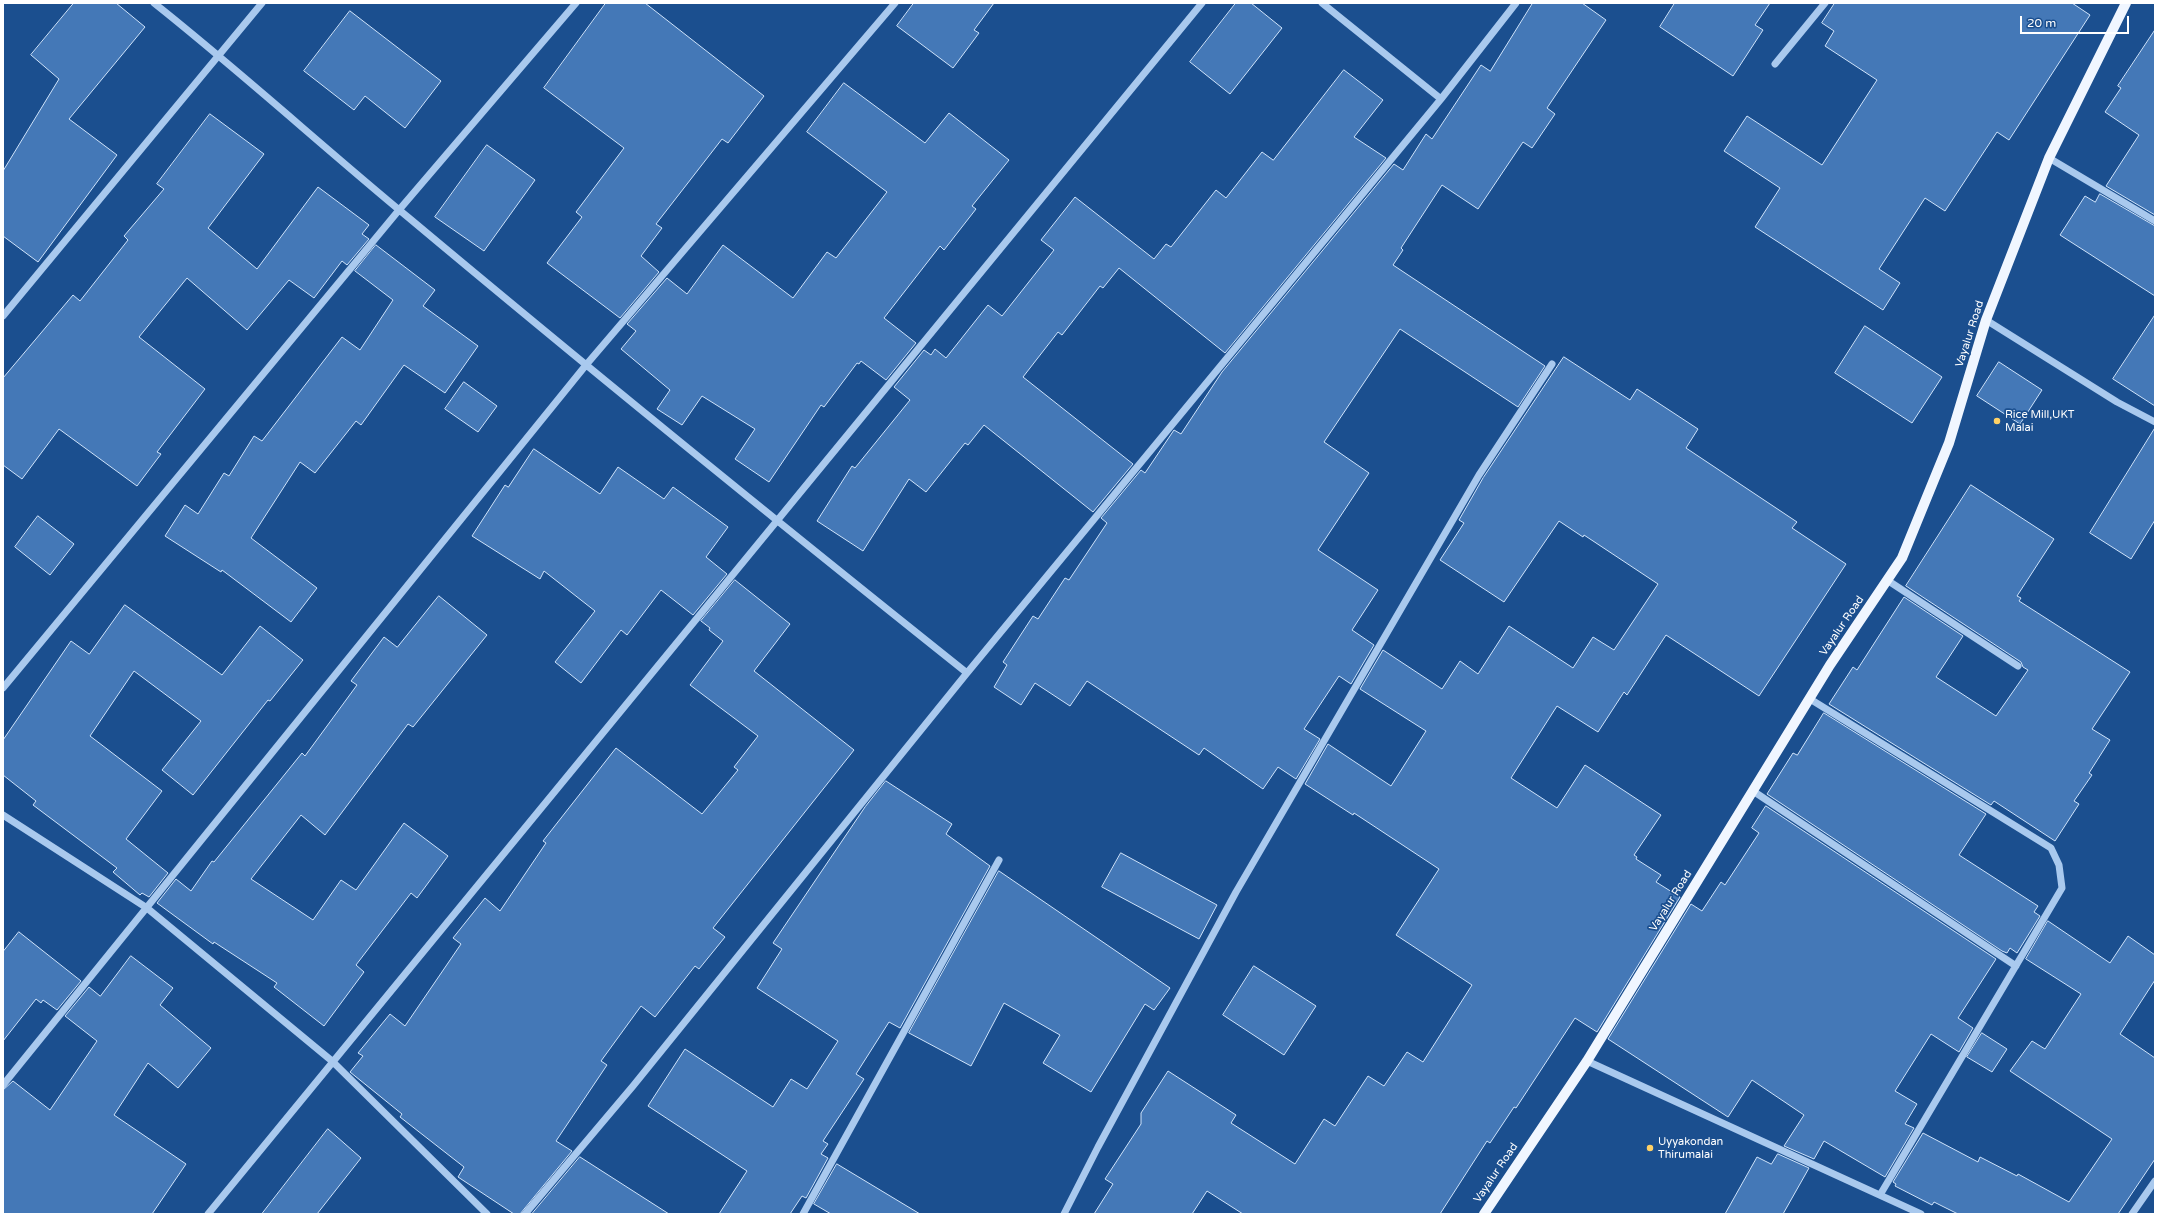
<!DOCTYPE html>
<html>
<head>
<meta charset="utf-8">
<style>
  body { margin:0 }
  #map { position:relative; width:2158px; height:1217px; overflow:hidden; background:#1b4f8f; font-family:"Varela Round",sans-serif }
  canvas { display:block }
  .frame { position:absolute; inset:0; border:4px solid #fff; pointer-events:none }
  .scale { position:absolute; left:2020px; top:16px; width:109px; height:18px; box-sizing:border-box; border:2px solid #fff; border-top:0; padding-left:5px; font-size:12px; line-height:14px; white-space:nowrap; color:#fff; -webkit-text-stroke:3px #1b4f8f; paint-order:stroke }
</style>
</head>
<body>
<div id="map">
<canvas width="2158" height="1217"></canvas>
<div class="frame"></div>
<div class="scale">20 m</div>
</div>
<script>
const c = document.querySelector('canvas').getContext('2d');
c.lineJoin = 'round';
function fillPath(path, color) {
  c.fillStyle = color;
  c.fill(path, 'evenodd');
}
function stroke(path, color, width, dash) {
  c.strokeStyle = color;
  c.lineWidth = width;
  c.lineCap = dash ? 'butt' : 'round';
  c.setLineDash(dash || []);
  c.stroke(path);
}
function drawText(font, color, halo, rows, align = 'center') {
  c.font = font + ' "Varela Round",sans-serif';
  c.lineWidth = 3.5;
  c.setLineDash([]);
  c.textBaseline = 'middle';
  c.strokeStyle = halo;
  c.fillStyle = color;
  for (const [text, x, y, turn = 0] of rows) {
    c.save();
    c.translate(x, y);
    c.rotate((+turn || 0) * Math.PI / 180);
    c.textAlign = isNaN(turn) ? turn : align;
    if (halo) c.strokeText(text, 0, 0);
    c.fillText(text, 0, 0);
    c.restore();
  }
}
const building = new Path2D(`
  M 74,3 L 116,3 L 145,27 L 69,119 L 117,155 L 38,262 L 3,236 L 3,171 L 59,79 L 31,55 Z
  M 606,3 L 645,3 L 764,96 L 728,143 L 722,139 L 656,224 L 662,228 L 641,256 L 659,272 L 620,318 L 547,263 L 582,217 L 576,212 L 624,148 L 544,88 Z
  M 914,3 L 994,3 L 974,30 L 979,33 L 953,68 L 897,26 Z
  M 1236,3 L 1251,3 L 1282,28 L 1230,94 L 1190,62 Z
  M 1533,3 L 1582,3 L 1606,20 L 1547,108 L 1555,114 L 1532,148 L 1523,142 L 1478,209 L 1442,185 L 1401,248 L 1403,250 L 1393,265 L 1545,366 L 1518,407 L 1400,329 L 1324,442 L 1369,473 L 1318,550 L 1378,590 L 1352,630 L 1374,645 L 1351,684 L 1339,676 L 1304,729 L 1320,739 L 1296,779 L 1278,767 L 1263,789 L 1204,748 L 1199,755 L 1087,681 L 1070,706 L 1035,683 L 1021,705 L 994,687 L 1007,665 L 1003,662 L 1033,616 L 1038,619 L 1065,578 L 1069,580 L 1107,523 L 1101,518 L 1141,470 L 1145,473 L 1174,430 L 1181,434 L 1222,372 L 1394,164 L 1403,170 L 1426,134 L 1432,139 L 1481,65 L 1490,71 Z
  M 1675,3 L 1770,3 L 1755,25 L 1763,30 L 1733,76 L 1660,27 Z
  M 1835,3 L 2072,3 L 2090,15 L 2009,140 L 1997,132 L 1945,211 L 1925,198 L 1879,269 L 1900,283 L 1883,310 L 1755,227 L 1780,188 L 1724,151 L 1747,116 L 1822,165 L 1877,80 L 1825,46 L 1834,31 L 1822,23 Z
  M 350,11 L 441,81 L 405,128 L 365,96 L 354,110 L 304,71 Z
  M 2155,30 L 2155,215 L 2106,186 L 2139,135 L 2105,112 L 2121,88 L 2118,86 Z
  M 1344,70 L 1383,100 L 1354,137 L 1386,158 L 1225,353 L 1119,268 L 1103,288 L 1100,286 L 1062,335 L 1058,332 L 1023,377 L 1133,464 L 1093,512 L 984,425 L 968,445 L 965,443 L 926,492 L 909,479 L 863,551 L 817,521 L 852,466 L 855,468 L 910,400 L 894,387 L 924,350 L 931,355 L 935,349 L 946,358 L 988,305 L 1002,316 L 1054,250 L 1041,240 L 1075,197 L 1154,259 L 1166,244 L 1171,247 L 1216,190 L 1226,198 L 1262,152 L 1273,160 Z
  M 844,83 L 925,143 L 949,113 L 1009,160 L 972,206 L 976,209 L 944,250 L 940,246 L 884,318 L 916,343 L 886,380 L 861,361 L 859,364 L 857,363 L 824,407 L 821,405 L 769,482 L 735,459 L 755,429 L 702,396 L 682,425 L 657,409 L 670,390 L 621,349 L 636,331 L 627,324 L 667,278 L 687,294 L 723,245 L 793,298 L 827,252 L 836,258 L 887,192 L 807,132 Z
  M 210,114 L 264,154 L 208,228 L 257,269 L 318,187 L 369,225 L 362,234 L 369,239 L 347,265 L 342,261 L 314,298 L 289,280 L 247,330 L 187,278 L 139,337 L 205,389 L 157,452 L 161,454 L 137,486 L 59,429 L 22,479 L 3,465 L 3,378 L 73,295 L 80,301 L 128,240 L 124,236 L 164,189 L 157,184 Z
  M 487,145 L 535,180 L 484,251 L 435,217 Z
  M 2100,194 L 2155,226 L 2155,296 L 2060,235 L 2085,196 L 2095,202 Z
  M 376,245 L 435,290 L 423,306 L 478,346 L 445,393 L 404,365 L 361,425 L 356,421 L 315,473 L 300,462 L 251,538 L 317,588 L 291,622 L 222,570 L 221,572 L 165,536 L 185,505 L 198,514 L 224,473 L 229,476 L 254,436 L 262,441 L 342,337 L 360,350 L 393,300 L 355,271 Z
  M 2155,315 L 2155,406 L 2113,379 Z
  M 1865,326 L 1942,377 L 1912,423 L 1835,373 Z
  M 1564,357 L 1630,400 L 1637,389 L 1698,429 L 1686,448 L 1797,522 L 1792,528 L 1846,564 L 1759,696 L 1666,635 L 1627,695 L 1624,692 L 1598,732 L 1557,706 L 1511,778 L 1557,808 L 1585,765 L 1661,815 L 1634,855 L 1637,857 L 1636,859 L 1661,875 L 1656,882 L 1680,897 L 1597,1032 L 1575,1018 L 1516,1108 L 1514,1107 L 1490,1143 L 1487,1141 L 1440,1214 L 1243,1214 L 1207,1191 L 1192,1214 L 1094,1214 L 1113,1184 L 1105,1179 L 1141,1124 L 1141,1113 L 1168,1071 L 1236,1115 L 1231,1123 L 1295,1164 L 1324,1119 L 1335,1126 L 1368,1076 L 1384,1086 L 1407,1052 L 1423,1062 L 1472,985 L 1396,935 L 1439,869 L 1354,813 L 1353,815 L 1305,784 L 1328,744 L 1391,786 L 1426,731 L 1360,689 L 1383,650 L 1442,689 L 1460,661 L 1478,674 L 1509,626 L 1573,668 L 1593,637 L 1614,650 L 1658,584 L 1584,535 L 1583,537 L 1559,521 L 1504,602 L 1440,560 L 1464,523 L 1459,520 L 1483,478 Z
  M 1999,362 L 2042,390 L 2020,424 L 1977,396 Z
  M 464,382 L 497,406 L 478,432 L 445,409 Z
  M 2155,428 L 2155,520 L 2131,559 L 2090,533 Z
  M 534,449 L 600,494 L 618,467 L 664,499 L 673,487 L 728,527 L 706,557 L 727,574 L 693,615 L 661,590 L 627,635 L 621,630 L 581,683 L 555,662 L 595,611 L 544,571 L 540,579 L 472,536 L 505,485 L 508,487 Z
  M 1971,485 L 2054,539 L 2017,596 L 2021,598 L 2019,601 L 2130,672 L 2092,729 L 2110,740 L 2089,773 L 2092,775 L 2074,801 L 2079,804 L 2055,841 L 1994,801 L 1991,805 L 1829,704 L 1853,667 L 1857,670 L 1904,597 L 1963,636 L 1936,677 L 1996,716 L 2028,670 L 2023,667 L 2021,662 L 1906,586 Z
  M 38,516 L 74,544 L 50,575 L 15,547 Z
  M 735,580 L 790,624 L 754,671 L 854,750 L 713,928 L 725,937 L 699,969 L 695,966 L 655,1017 L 641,1006 L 601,1061 L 607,1065 L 556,1141 L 572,1151 L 520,1214 L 514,1214 L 458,1177 L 464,1167 L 400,1117 L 402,1114 L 350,1072 L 363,1056 L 358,1053 L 390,1014 L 405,1026 L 461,944 L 453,938 L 485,898 L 500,911 L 546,843 L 543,841 L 616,748 L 702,814 L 738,770 L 734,767 L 758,736 L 690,685 L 723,641 L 709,630 L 710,628 L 701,621 Z
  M 439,596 L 487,635 L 413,727 L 408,724 L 325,835 L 301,815 L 251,879 L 313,920 L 341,880 L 356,890 L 404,823 L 448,856 L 417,898 L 411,893 L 356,965 L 364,972 L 324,1026 L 274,987 L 277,983 L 214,942 L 213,944 L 157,903 L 176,879 L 191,891 L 212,861 L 214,862 L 302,753 L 305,756 L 357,685 L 351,681 L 384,637 L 397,647 Z
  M 125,605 L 222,675 L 260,626 L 303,660 L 270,701 L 268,700 L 193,795 L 162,770 L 201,721 L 134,671 L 90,736 L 162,791 L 126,839 L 168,873 L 149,897 L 142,893 L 140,895 L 113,872 L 117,868 L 33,805 L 36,801 L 3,775 L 3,740 L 71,641 L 89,654 Z
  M 1824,713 L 1986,814 L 1959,855 L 2038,906 L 2034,912 L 2040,916 L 2017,953 L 2010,948 L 2007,953 L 2002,951 L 1767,794 L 1793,753 L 1797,755 Z
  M 886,781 L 952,824 L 946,834 L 990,866 L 900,1028 L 889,1022 L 856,1074 L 864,1079 L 823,1141 L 828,1144 L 821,1154 L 828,1158 L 806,1198 L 802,1196 L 790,1214 L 719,1214 L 747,1171 L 648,1106 L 685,1049 L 773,1107 L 791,1079 L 807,1089 L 838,1041 L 757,988 L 782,949 L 773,943 L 865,807 Z
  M 1766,806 L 1996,959 L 1958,1018 L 1973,1028 L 1959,1052 L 1931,1034 L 1895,1091 L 1917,1104 L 1905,1124 L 1914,1128 L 1885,1177 L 1824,1141 L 1814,1159 L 1784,1146 L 1804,1115 L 1752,1080 L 1728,1117 L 1608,1039 L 1691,904 L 1702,911 L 1721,882 L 1725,885 L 1759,833 L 1752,828 Z
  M 1121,853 L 1217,905 L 1199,939 L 1102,887 Z
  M 999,871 L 1170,988 L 1154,1010 L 1145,1004 L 1091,1092 L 1043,1063 L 1060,1035 L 1004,1003 L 971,1066 L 909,1033 Z
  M 2048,921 L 2110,963 L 2128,936 L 2155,955 L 2155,980 L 2120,1034 L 2155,1058 L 2155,1159 L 2118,1214 L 1958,1214 L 1934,1202 L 1932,1205 L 1895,1186 L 1896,1184 L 1893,1182 L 1923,1133 L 1978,1162 L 1980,1157 L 2017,1176 L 2018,1174 L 2069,1202 L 2112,1139 L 2010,1071 L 2032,1041 L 2045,1049 L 2081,994 L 2026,959 Z
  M 19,932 L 81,981 L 57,1010 L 43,1000 L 41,1003 L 36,999 L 3,1041 L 3,952 Z
  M 131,956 L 173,988 L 160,1005 L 211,1048 L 178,1088 L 148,1063 L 114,1115 L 186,1164 L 152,1214 L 3,1214 L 3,1090 L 13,1081 L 50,1110 L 97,1041 L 65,1016 L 89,987 L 100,996 Z
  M 1254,966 L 1316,1006 L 1284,1055 L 1223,1015 Z
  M 1982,1033 L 2007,1049 L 1992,1072 L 1967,1057 Z
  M 328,1129 L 361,1158 L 317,1214 L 262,1214 Z
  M 1778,1154 L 1809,1168 L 1783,1214 L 1725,1214 L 1757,1157 L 1771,1164 Z
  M 580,1157 L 669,1214 L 532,1214 Z
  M 837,1164 L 920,1214 L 831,1214 L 814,1204 Z`);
fillPath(building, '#4478b7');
stroke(building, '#cfe3fa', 1);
stroke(new Path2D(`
  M 154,3 C 241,72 323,147 409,218 C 593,372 779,523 967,673
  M 1322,3 L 1441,99
  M 1775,64 L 1825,3
  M 2049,158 L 2155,221
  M 3,316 L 262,3
  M 1986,320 L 2117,402 L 2155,422
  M 1887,580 L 2018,666
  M 3,688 L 399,210 L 576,3
  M 1810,699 L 2051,848 L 2059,865 L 2062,888 L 1880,1195
  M 1753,791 L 2016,966
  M 3,815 L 147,908 L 332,1061 L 487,1214
  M 1587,1061 L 1921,1214
  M 3,1085 L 586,365 L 895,3
  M 208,1214 L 1202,3
  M 525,1214 L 633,1086 L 967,673 L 1441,99 L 1516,3
  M 803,1214 L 999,860
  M 1064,1214 L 1098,1147 L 1236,892 L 1479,475 L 1552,364
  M 2132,1214 L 2155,1181`), '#a9c9ee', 7);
stroke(new Path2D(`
  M 1484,1214 L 1587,1061 L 1830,665 L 1902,558 L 1949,443 L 1986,320 L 2049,158 L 2126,3`), '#f0f6ff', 10);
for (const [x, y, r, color] of [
  [1997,421,4,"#ffd166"],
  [1650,1148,4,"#ffd166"]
]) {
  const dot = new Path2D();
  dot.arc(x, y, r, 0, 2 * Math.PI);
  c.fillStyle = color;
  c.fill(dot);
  stroke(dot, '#1b4f8f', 1.5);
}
drawText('11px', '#fff', '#1b4f8f', [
  ["Vayalur Road",1970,334,-72],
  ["Vayalur Road",1842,626,-56],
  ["Vayalur Road",1671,901,-58],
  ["Vayalur Road",1496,1173,-56]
]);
drawText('11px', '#fff', '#1b4f8f', [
  ["Rice Mill,UKT",2005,415],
  ["Malai",2005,428],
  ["Uyyakondan",1658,1142],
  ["Thirumalai",1658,1155]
], 'left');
</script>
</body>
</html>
